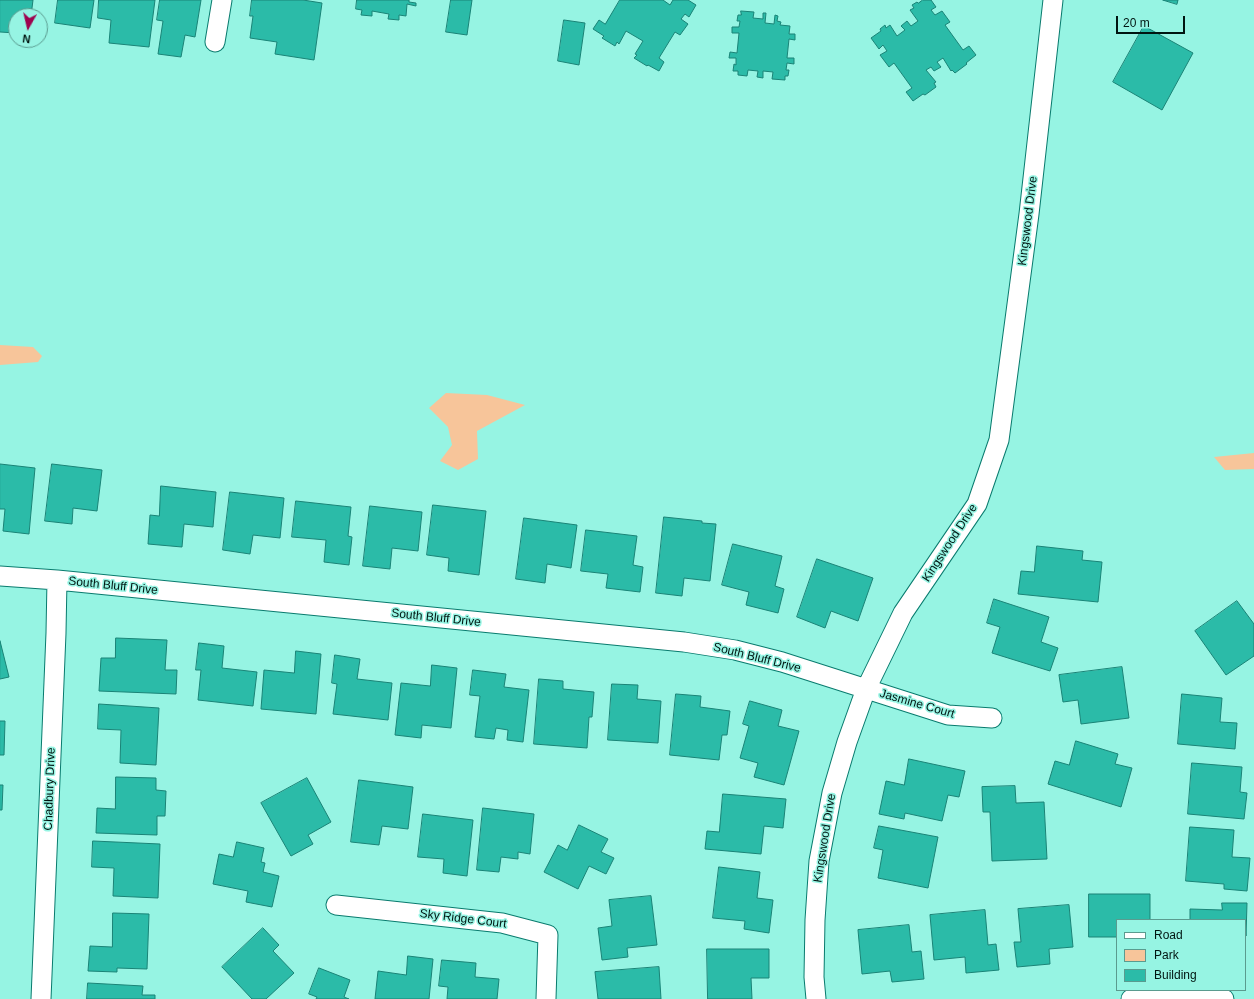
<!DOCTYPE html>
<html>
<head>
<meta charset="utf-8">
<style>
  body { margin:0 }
  #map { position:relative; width:1254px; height:999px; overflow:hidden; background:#96f4e3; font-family:Helvetica,sans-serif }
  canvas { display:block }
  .legend { position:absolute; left:1116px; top:919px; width:130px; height:72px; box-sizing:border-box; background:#96f4e3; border:1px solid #5a9b8f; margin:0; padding:5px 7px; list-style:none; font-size:12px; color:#001511 }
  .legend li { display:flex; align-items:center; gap:8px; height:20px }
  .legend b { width:20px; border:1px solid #5a9b8f }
  .north { position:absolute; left:8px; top:8px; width:40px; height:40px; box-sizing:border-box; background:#96f4e3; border:1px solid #5a9b8f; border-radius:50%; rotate:188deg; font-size:11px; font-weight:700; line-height:16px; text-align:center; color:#001511 }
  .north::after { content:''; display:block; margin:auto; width:14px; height:18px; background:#9d034e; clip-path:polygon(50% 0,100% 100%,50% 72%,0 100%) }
  .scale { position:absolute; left:1116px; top:16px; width:69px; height:18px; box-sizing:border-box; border:2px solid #001511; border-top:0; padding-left:5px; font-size:12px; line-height:14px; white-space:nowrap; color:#001511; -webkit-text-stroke:3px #96f4e3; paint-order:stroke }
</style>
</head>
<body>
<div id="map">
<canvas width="1254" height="999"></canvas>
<ul class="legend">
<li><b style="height:5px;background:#fff"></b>Road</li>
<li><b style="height:11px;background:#f7c59a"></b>Park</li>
<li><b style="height:11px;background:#2bbba8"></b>Building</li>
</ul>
<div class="north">N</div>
<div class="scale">20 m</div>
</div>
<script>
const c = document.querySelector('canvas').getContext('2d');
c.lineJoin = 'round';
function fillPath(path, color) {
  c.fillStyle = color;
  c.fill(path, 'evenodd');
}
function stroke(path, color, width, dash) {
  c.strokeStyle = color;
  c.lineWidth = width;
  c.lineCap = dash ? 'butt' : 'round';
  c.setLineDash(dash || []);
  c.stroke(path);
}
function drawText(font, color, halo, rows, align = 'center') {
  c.font = font + ' Helvetica,sans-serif';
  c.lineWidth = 3;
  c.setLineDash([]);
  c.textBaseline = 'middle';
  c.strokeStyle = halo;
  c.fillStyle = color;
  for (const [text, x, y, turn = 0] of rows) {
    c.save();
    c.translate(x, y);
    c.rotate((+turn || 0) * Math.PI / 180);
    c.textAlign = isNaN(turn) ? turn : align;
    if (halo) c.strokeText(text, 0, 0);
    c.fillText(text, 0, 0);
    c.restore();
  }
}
fillPath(new Path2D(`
  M 0,345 L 33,347 L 42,356 L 38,362 L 0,365 Z
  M 446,393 L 487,395 L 525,405 L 477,431 L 478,459 L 458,470 L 440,461 L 452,445 L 448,427 L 429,408 Z
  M 1254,453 L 1254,469 L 1225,470 L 1214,457 Z`), '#f7c59a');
const building = new Path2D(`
  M 0,0 L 33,0 L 31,16 L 16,16 L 16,33 L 0,32 Z
  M 58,0 L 94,0 L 90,28 L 55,23 Z
  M 99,0 L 155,0 L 149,47 L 109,43 L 111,20 L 98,18 Z
  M 160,0 L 201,0 L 195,37 L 185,35 L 181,57 L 158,54 L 163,21 L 157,20 Z
  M 252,0 L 303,0 L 322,3 L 314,60 L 275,54 L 277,42 L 250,38 L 253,16 L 250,16 Z
  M 357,0 L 409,0 L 409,2 L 416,3 L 416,6 L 407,4 L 406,16 L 399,15 L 399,20 L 388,19 L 389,14 L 372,11 L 372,16 L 361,15 L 362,10 L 356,9 Z
  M 451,0 L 472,0 L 467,35 L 446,32 Z
  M 620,0 L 663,0 L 670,5 L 673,0 L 688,0 L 696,5 L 689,17 L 685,14 L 681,19 L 688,24 L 680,35 L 675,32 L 659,58 L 664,62 L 659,71 L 648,65 L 647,66 L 634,58 L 637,55 L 635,54 L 643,41 L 626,31 L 619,44 L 617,42 L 615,46 L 602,38 L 604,36 L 593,29 L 599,20 L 605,24 Z
  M 923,0 L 931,0 L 936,7 L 931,10 L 935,15 L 942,11 L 950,22 L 945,25 L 963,50 L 969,46 L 976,55 L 966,63 L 967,64 L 955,73 L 952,70 L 951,71 L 943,58 L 937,62 L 941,67 L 934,71 L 931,67 L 926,70 L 936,82 L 934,83 L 936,87 L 925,95 L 923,94 L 913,101 L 906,92 L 912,88 L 894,63 L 889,67 L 880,55 L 887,51 L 883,45 L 879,49 L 871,38 L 881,31 L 880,29 L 885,25 L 886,28 L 890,25 L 897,36 L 905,30 L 901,26 L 907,21 L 911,26 L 918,21 L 910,10 L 914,8 L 912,5 L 917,2 L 918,3 Z
  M 1163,0 L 1178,0 L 1177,4 Z
  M 741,11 L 754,12 L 753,18 L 763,19 L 763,13 L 766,13 L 765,23 L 774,24 L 775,15 L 778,16 L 777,21 L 781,22 L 780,25 L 790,26 L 789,34 L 795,34 L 795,40 L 789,39 L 787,58 L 794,58 L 794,64 L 787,63 L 786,70 L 789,70 L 788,76 L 785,76 L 785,80 L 772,79 L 773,72 L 763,71 L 763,78 L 757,77 L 758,71 L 748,70 L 747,76 L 738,75 L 738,71 L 733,71 L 734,64 L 736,65 L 736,58 L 729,58 L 730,52 L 737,53 L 739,33 L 732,33 L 732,27 L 739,27 L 740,21 L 737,21 L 738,15 L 741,15 Z
  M 564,20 L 585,23 L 579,65 L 558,61 Z
  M 1144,26 L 1193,53 L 1162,110 L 1113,82 Z
  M 0,464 L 35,468 L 29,534 L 3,531 L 5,509 L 0,509 Z
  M 52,464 L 102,470 L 97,511 L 73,508 L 72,524 L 45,521 Z
  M 161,486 L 216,492 L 213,527 L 184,524 L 182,547 L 148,544 L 150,515 L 159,516 Z
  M 230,492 L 284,498 L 280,538 L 253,535 L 250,554 L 223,550 Z
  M 296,501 L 351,507 L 348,536 L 352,537 L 349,565 L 324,562 L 326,540 L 292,537 Z
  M 433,505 L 486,511 L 479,575 L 448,571 L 449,558 L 427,555 Z
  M 370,506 L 422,512 L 418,551 L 392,548 L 390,569 L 363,566 Z
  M 664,517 L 702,521 L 702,523 L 716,524 L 710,581 L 684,578 L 682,596 L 656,593 Z
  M 524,518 L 577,525 L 571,568 L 547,564 L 545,583 L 516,579 Z
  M 586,530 L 637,536 L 633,565 L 643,567 L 640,592 L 606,588 L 608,574 L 581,571 Z
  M 733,544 L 782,556 L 775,586 L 784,589 L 778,613 L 746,605 L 749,592 L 722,585 Z
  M 1037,546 L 1083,551 L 1082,560 L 1102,562 L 1098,602 L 1018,594 L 1021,571 L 1034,572 Z
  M 817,559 L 873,578 L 858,621 L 831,611 L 825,628 L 797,617 Z
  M 994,599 L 1049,617 L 1041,642 L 1058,648 L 1050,671 L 992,653 L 1000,627 L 987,623 Z
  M 1237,601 L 1254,624 L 1254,656 L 1226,675 L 1195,631 Z
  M 116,638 L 167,640 L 165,670 L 177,670 L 176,694 L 99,691 L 101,658 L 115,658 Z
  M 0,641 L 9,677 L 0,679 Z
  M 199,643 L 224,646 L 222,668 L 257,672 L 253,706 L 198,700 L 201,670 L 196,670 Z
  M 296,651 L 321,654 L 316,714 L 261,709 L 264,670 L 294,673 Z
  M 335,655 L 360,659 L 357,679 L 392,683 L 388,720 L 333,714 L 337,684 L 332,683 Z
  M 432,665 L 457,668 L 451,728 L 422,725 L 421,738 L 395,735 L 401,683 L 430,686 Z
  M 1122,667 L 1129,718 L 1081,724 L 1078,700 L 1063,702 L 1059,675 Z
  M 473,670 L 506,674 L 504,687 L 529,690 L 523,742 L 507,740 L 508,730 L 496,728 L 494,739 L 475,737 L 480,696 L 470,695 Z
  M 539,679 L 563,681 L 563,689 L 594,692 L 592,717 L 589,717 L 587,748 L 534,744 Z
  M 612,684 L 638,685 L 637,699 L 661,701 L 658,743 L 608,740 Z
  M 676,694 L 701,696 L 700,707 L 730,711 L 727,735 L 722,735 L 719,760 L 670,755 Z
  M 1182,694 L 1222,698 L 1220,722 L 1237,723 L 1235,749 L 1178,744 Z
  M 750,701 L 782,710 L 778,726 L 799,731 L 784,785 L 754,777 L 758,763 L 740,758 L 749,726 L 743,724 Z
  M 99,704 L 159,708 L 156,765 L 120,763 L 121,730 L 98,729 Z
  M 0,721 L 5,721 L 4,755 L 0,755 Z
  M 1076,741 L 1118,754 L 1115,764 L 1132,768 L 1121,807 L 1048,784 L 1055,761 L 1069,765 Z
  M 909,759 L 965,771 L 959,797 L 948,795 L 942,821 L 905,813 L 904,819 L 879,814 L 886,781 L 904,785 Z
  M 1192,763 L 1242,767 L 1240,792 L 1247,793 L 1244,819 L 1188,814 Z
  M 116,777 L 156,778 L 156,790 L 166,791 L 165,816 L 157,816 L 157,835 L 96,833 L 97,808 L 115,809 Z
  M 307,778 L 331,822 L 308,835 L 313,844 L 291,856 L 261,803 Z
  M 359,780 L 413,787 L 408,829 L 382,826 L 379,845 L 351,842 Z
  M 0,785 L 3,785 L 2,810 L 0,810 Z
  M 1015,786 L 1016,803 L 1044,802 L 1047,859 L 992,861 L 990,812 L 983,812 L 982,787 Z
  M 723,794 L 786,799 L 783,828 L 764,826 L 761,854 L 705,849 L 707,831 L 719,832 Z
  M 483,808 L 534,814 L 530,854 L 518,852 L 518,859 L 501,857 L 499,872 L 477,870 Z
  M 423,814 L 473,820 L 467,876 L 443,873 L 444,859 L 418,857 Z
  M 579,825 L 608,839 L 601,852 L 614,858 L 606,874 L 589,866 L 578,889 L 544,872 L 558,845 L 567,850 Z
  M 879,826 L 938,837 L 928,888 L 878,878 L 883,850 L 874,848 Z
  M 1190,827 L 1234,830 L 1232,857 L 1250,858 L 1247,891 L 1224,889 L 1224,884 L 1186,881 Z
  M 93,841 L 160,844 L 158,898 L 113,896 L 114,868 L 92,867 Z
  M 237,842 L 264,848 L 261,862 L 265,863 L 263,872 L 279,876 L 272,907 L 246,902 L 248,891 L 213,884 L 219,854 L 233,857 Z
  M 719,867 L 760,872 L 757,898 L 773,900 L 769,933 L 744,929 L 745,921 L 713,918 Z
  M 1089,894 L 1150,894 L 1150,920 L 1117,920 L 1117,937 L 1089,937 Z
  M 651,896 L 657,945 L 627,948 L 628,957 L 602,960 L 598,928 L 612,926 L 609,900 Z
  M 1222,903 L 1247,903 L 1246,936 L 1245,920 L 1190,920 L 1190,909 L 1222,910 Z
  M 1069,905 L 1073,947 L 1049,949 L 1050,964 L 1017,967 L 1014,942 L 1021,942 L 1018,909 Z
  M 985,910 L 988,945 L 996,944 L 999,970 L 966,973 L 965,957 L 934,960 L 930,915 Z
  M 113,913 L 149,914 L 147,969 L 117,968 L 117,972 L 88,971 L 90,946 L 112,947 Z
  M 909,925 L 912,952 L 921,951 L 924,979 L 892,982 L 890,971 L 862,974 L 858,930 Z
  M 263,928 L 279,945 L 273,951 L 294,973 L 266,999 L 252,999 L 222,967 Z
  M 707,949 L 769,949 L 769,978 L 751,978 L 752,999 L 708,999 Z
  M 408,956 L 433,959 L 429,999 L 375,999 L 378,971 L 406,975 Z
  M 442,960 L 476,963 L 475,977 L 499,979 L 497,999 L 447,999 L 448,987 L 439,986 Z
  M 659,967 L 661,999 L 598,999 L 595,972 Z
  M 319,968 L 350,980 L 344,997 L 349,999 L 316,999 L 317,997 L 309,994 Z
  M 88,983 L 143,986 L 142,995 L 155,995 L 155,999 L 87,999 Z`);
fillPath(building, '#2bbba8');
stroke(building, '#1a8376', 1);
const street = new Path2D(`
  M 215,42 L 222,0
  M 0,576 L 57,580 L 684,642 L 735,650 L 782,662 L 948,715 L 992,718
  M 336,905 L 502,923 L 548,935 L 546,999
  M 41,999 L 56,633 L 57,580
  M 816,999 L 814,977 L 815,920 L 819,861 L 832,793 L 847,742 L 866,689 L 903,613 L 977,504 L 999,440 L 1029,214 L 1053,0
  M 1131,999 L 1144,998 L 1224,999`);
stroke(street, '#097b6e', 21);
stroke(street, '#fff', 19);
drawText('12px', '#001511', '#96f4e3', [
  ["Kingswood Drive",1028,221,-83],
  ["Kingswood Drive",950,543,-57],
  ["South Bluff Drive",113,586,6],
  ["South Bluff Drive",436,618,6],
  ["South Bluff Drive",757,658,14],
  ["Jasmine Court",917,704,16],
  ["Chadbury Drive",50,789,-88],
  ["Kingswood Drive",825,838,-81],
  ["Sky Ridge Court",463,919,7]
]);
</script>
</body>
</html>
